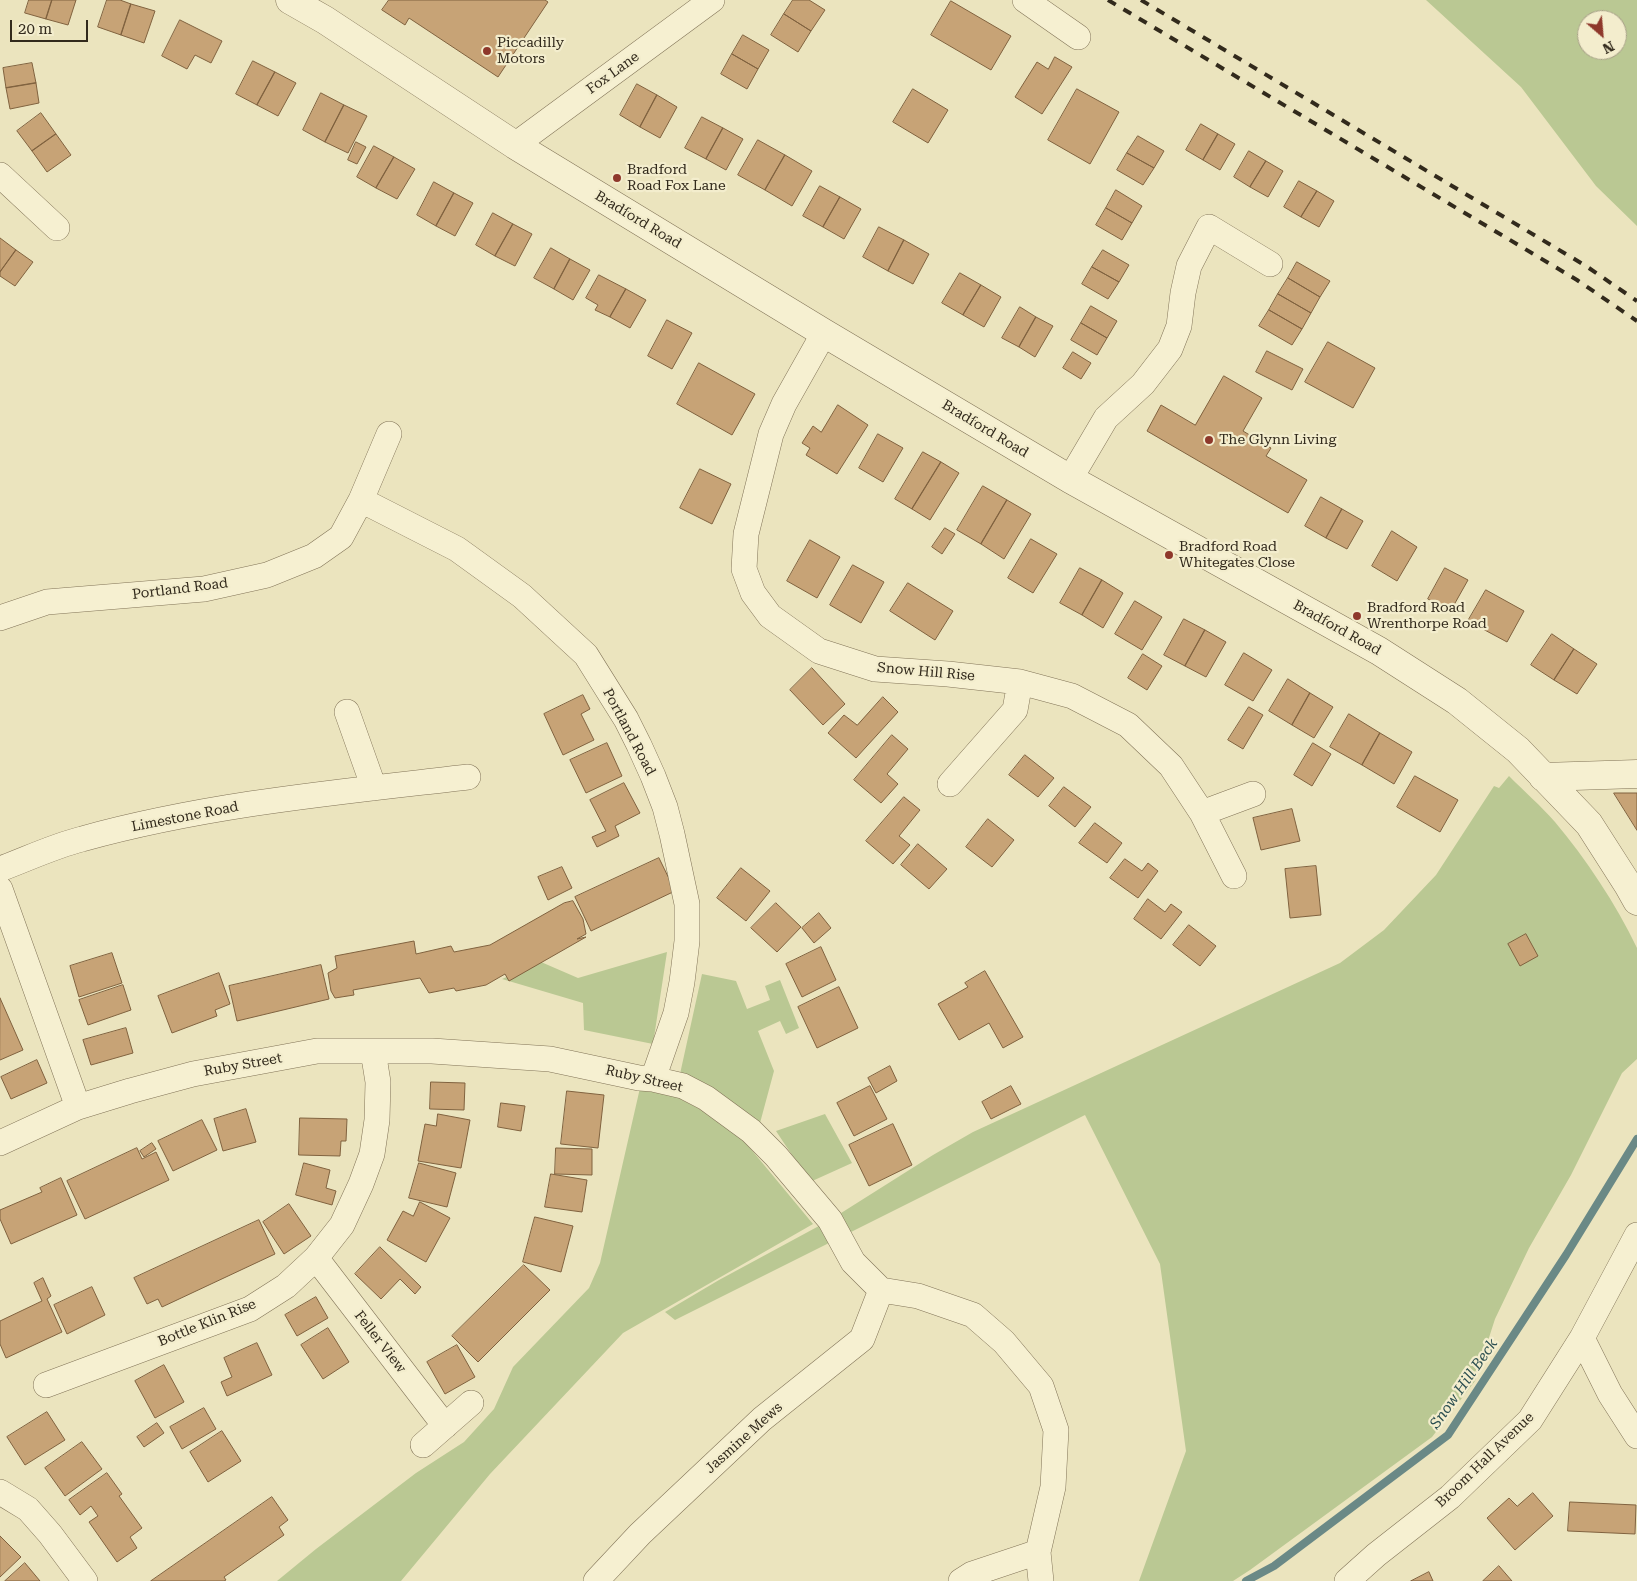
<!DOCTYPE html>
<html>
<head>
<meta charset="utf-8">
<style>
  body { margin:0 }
  #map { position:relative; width:1637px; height:1581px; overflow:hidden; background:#ebe4be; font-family:"Roboto Serif",serif }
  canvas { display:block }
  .north { position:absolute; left:1577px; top:10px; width:50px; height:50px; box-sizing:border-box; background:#f3edcd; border:1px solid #a69f86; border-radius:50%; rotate:153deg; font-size:14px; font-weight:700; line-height:20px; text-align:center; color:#322a1c }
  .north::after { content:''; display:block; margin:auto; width:18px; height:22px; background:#8e382b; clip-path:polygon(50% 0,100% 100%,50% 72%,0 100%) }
  .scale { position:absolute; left:10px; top:20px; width:78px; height:22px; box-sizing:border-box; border:2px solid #322a1c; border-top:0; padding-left:6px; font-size:15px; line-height:18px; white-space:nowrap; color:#322a1c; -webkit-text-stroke:4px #f3edcd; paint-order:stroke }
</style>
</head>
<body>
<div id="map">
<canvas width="1637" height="1581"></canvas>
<div class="north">N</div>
<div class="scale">20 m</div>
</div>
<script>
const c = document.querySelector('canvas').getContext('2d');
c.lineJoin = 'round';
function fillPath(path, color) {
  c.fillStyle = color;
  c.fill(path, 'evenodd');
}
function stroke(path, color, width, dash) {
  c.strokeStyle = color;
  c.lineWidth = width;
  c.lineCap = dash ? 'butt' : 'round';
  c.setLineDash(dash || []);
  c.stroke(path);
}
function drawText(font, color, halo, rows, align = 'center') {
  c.font = font + ' "Roboto Serif",serif';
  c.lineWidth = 4.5;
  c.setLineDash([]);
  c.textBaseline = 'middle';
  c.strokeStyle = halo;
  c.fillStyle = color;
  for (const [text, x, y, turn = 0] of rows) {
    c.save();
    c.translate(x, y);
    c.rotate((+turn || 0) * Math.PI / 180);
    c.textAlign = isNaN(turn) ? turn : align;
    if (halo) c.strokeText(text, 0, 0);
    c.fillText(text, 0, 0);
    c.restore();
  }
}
fillPath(new Path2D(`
  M 1426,0 L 1637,0 L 1637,226 L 1596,186 L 1521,87 ZM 1587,20 L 1617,20 L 1617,50 L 1587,50 Z
  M 1509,776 C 1524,791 1541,806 1555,822 C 1586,859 1616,904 1637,948 L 1637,1059 L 1622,1073 L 1571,1175 L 1529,1248 L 1495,1319 L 1475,1381 L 1432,1437 L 1250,1570 L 1233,1581 L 1139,1581 L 1186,1451 L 1160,1264 L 1085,1115 L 675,1320 L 665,1312 L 719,1280 L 830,1220 L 933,1155 L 973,1132 L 1340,963 L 1384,930 L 1436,875 L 1494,786 L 1499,788 Z
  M 667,952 L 653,1044 L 584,1030 L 583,1003 L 502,979 L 541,962 L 578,978 Z
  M 702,974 L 736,981 L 747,1009 L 770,1000 L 765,986 L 780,980 L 799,1028 L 786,1034 L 780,1021 L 758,1031 L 774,1071 L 760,1123 L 680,1074 Z
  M 640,1088 L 671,1094 L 709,1114 L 745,1142 L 813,1224 L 623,1333 L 490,1474 L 401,1581 L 277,1581 L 316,1549 L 416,1473 L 464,1442 L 494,1409 L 513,1367 L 589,1288 L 600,1263 Z
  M 825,1114 L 852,1163 L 810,1182 L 776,1131 Z`), '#bac893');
stroke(new Path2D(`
  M 1246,1581 L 1274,1566 L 1448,1435 L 1566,1255 L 1637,1139`), '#6a8986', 8);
const building = new Path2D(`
  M 29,0 L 52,0 L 46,19 L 25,13 Z
  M 52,0 L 76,0 L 68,25 L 46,19 Z
  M 107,0 L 120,0 L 131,4 L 121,35 L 98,27 Z
  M 389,0 L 545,0 L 548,2 L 498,77 L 409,18 L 405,25 L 382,10 Z
  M 793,0 L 809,0 L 825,10 L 811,31 L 784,14 Z
  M 951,1 L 1011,36 L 991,70 L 931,35 Z
  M 131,4 L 155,11 L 144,43 L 121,35 Z
  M 784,14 L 811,31 L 798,52 L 771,35 Z
  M 180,20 L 222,41 L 211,63 L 195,55 L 187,69 L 162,56 Z
  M 743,35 L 769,50 L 758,69 L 732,54 Z
  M 732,54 L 758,69 L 747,89 L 721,74 Z
  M 1055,57 L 1072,67 L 1042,114 L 1015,97 L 1037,62 L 1048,69 Z
  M 253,61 L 275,72 L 257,105 L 236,94 Z
  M 32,63 L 36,83 L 6,88 L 3,68 Z
  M 275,72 L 296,83 L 278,116 L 257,105 Z
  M 36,83 L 39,103 L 10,109 L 6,88 Z
  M 637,84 L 657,95 L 640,127 L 620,115 Z
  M 913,89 L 948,110 L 928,143 L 893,122 Z
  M 1077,89 L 1119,112 L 1090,164 L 1048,140 Z
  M 321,93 L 344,105 L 325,142 L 303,130 Z
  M 657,95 L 677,107 L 660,138 L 640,127 Z
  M 344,105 L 367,116 L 348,153 L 325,142 Z
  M 41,113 L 56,134 L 32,151 L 17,131 Z
  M 702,117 L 723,128 L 706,159 L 685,148 Z
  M 1201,124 L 1218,134 L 1203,160 L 1186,150 Z
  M 723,128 L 743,139 L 726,170 L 706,159 Z
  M 56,134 L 71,155 L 47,172 L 32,151 Z
  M 1218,134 L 1235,144 L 1220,170 L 1203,160 Z
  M 1138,136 L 1164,151 L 1154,168 L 1127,153 Z
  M 758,140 L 785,155 L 765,190 L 738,175 Z
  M 356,142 L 366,147 L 357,164 L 348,160 Z
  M 374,146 L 394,157 L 376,188 L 357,177 Z
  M 1249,151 L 1266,161 L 1250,187 L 1234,177 Z
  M 1127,153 L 1154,168 L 1143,185 L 1117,170 Z
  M 785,155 L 812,171 L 792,206 L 765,190 Z
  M 394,157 L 415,169 L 397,199 L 376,188 Z
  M 1266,161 L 1283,171 L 1268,197 L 1250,187 Z
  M 1299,181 L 1317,191 L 1301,217 L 1284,207 Z
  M 434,182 L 454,193 L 436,226 L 417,215 Z
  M 820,186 L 840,197 L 823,227 L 803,216 Z
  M 1116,190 L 1142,206 L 1132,223 L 1106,208 Z
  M 1317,191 L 1334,201 L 1319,227 L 1301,217 Z
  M 454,193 L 473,203 L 455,236 L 436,226 Z
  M 840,197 L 861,209 L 844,239 L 823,227 Z
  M 1106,208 L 1132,223 L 1122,240 L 1096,225 Z
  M 493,213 L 513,224 L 495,256 L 476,245 Z
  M 513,224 L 532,234 L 515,266 L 495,256 Z
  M 879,227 L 904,240 L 888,271 L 863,257 Z
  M 0,238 L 16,250 L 0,272 Z
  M 904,240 L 929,254 L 913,284 L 888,271 Z
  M 551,248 L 570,259 L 554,289 L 534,278 Z
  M 16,250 L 33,262 L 15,286 L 0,276 L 0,272 Z
  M 1103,250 L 1129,265 L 1119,282 L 1092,267 Z
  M 570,259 L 590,270 L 573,300 L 554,289 Z
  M 1297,262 L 1330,281 L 1320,297 L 1288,278 Z
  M 1092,267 L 1119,282 L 1108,299 L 1082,284 Z
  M 960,273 L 981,285 L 963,315 L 942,303 Z
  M 599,275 L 626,289 L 610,317 L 595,310 L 598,305 L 586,298 Z
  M 1288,278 L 1320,297 L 1311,313 L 1278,294 Z
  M 981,285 L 1001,297 L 984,327 L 963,315 Z
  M 626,289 L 646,300 L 630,328 L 610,317 Z
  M 1278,294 L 1311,313 L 1302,329 L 1269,310 Z
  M 1091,306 L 1117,321 L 1107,338 L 1081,323 Z
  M 1020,307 L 1036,317 L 1019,347 L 1002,338 Z
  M 1269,310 L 1302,329 L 1292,345 L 1259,326 Z
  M 1036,317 L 1053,326 L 1035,357 L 1019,347 Z
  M 667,320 L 692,333 L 672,369 L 648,356 Z
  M 1081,323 L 1107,338 L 1097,355 L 1071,340 Z
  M 1328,342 L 1375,368 L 1353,408 L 1305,382 Z
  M 1267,351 L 1303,369 L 1292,390 L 1256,372 Z
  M 1073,352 L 1091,363 L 1081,379 L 1063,368 Z
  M 699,363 L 755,394 L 732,435 L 677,404 Z
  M 1224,376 L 1262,398 L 1243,431 L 1271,448 L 1266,456 L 1307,480 L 1288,513 L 1147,431 L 1161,405 L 1195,425 Z
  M 838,405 L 868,425 L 837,474 L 806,455 L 810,448 L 802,443 L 813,426 L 821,432 Z
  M 878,434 L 903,448 L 883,482 L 859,468 Z
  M 923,452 L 941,462 L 912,509 L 895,499 Z
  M 941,462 L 959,473 L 930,520 L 912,509 Z
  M 700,469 L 731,484 L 712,524 L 680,508 Z
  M 983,486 L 1007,500 L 981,544 L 957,530 Z
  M 1321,497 L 1342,509 L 1326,538 L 1305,526 Z
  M 1007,500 L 1031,514 L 1004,559 L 981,544 Z
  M 1342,509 L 1363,521 L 1347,549 L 1326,538 Z
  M 945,528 L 955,534 L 942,554 L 932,547 Z
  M 1392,531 L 1417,547 L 1397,581 L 1372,566 Z
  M 1031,539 L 1057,554 L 1033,593 L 1008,578 Z
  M 810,540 L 840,557 L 817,598 L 787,581 Z
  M 853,565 L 884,582 L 861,623 L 830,605 Z
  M 1080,568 L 1102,580 L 1082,615 L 1060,603 Z
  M 1445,568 L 1468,580 L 1450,612 L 1428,599 Z
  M 1102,580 L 1123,593 L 1103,628 L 1082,615 Z
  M 908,583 L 953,611 L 935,640 L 890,611 Z
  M 1486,590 L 1524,611 L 1507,642 L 1468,621 Z
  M 1135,601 L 1162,617 L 1142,650 L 1115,634 Z
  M 1184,619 L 1205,630 L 1185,666 L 1164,655 Z
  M 1205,630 L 1226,642 L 1206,677 L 1185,666 Z
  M 1552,634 L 1574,649 L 1554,680 L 1531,665 Z
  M 1574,649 L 1597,664 L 1577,694 L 1554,680 Z
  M 1244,653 L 1272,670 L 1253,701 L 1225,685 Z
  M 1143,654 L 1162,666 L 1147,690 L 1128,678 Z
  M 812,668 L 845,704 L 823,725 L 790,690 Z
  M 1288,679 L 1310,693 L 1292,725 L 1269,711 Z
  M 1310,693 L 1333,707 L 1314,738 L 1292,725 Z
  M 583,695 L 590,709 L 581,714 L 594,740 L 563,755 L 544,714 Z
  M 883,697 L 898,712 L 856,758 L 828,733 L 844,715 L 857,725 Z
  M 1249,707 L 1263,715 L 1243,749 L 1228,740 Z
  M 1349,714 L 1380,733 L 1362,765 L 1330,747 Z
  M 1380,733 L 1412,752 L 1394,784 L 1362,765 Z
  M 892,735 L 908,749 L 887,774 L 898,784 L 881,803 L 854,780 Z
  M 607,743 L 622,776 L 586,793 L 570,760 Z
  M 1313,743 L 1331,754 L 1312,786 L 1294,775 Z
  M 1025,755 L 1054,778 L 1038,797 L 1009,775 Z
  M 1415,776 L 1458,800 L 1440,832 L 1397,807 Z
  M 624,783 L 640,813 L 615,826 L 619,836 L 597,847 L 592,837 L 606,831 L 590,800 Z
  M 1064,787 L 1091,807 L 1075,827 L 1049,806 Z
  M 1614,793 L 1637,793 L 1637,830 Z
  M 904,797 L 920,810 L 899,836 L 910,845 L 893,864 L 866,841 Z
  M 1292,809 L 1300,841 L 1261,850 L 1253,818 Z
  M 988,819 L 1014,840 L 992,867 L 966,847 Z
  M 1095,823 L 1122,843 L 1107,863 L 1079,843 Z
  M 918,844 L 947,869 L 929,889 L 901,865 Z
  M 659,858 L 675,891 L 591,931 L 575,897 Z
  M 1125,859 L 1142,871 L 1148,863 L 1158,871 L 1138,898 L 1110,878 Z
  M 1316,866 L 1321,915 L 1290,918 L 1285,869 Z
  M 562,867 L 572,888 L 548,900 L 538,877 Z
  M 741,868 L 770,891 L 746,921 L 717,898 Z
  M 1148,899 L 1165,912 L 1171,904 L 1182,912 L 1161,939 L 1134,919 Z
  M 573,901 L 583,919 L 586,934 L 577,939 L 586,937 L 509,981 L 505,974 L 486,985 L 456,991 L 454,988 L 429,993 L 420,978 L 353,990 L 354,995 L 335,998 L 331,991 L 328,973 L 337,968 L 335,956 L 414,941 L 416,954 L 451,946 L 454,952 L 490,945 L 564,903 Z
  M 776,903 L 801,927 L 777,952 L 751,928 Z
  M 819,913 L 831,928 L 814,943 L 802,928 Z
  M 1189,925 L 1216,946 L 1200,966 L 1173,945 Z
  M 1526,934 L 1538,956 L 1520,966 L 1508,944 Z
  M 821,947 L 836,980 L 802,997 L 786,964 Z
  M 112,953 L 122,983 L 79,997 L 70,966 Z
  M 321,965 L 329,999 L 237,1021 L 229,986 Z
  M 985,971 L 1023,1037 L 1003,1048 L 989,1023 L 959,1040 L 938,1004 L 968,987 L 965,983 Z
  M 219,973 L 230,1004 L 215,1010 L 217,1016 L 172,1033 L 158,996 Z
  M 123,985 L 131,1010 L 88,1025 L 79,1000 Z
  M 839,987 L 858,1028 L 817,1048 L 798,1007 Z
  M 0,998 L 23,1050 L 0,1060 Z
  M 126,1028 L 133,1053 L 91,1065 L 83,1040 Z
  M 37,1060 L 47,1083 L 11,1099 L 1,1077 Z
  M 890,1066 L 897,1081 L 876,1093 L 868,1078 Z
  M 431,1082 L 465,1083 L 464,1110 L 430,1109 Z
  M 870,1086 L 887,1119 L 854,1136 L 837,1103 Z
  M 1011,1086 L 1021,1104 L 991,1119 L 982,1102 Z
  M 567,1091 L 604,1095 L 598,1148 L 561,1144 Z
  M 501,1103 L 525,1106 L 521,1131 L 498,1127 Z
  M 246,1109 L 256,1142 L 223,1151 L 214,1119 Z
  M 438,1114 L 470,1120 L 461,1168 L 418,1161 L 425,1124 L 436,1126 Z
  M 300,1118 L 347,1119 L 346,1141 L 341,1141 L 340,1156 L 299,1155 Z
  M 202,1120 L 217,1150 L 173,1171 L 158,1141 Z
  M 893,1124 L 912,1165 L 869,1186 L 849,1145 Z
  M 152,1143 L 156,1149 L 144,1157 L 140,1151 Z
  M 137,1148 L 142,1159 L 156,1152 L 169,1180 L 85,1219 L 67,1181 Z
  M 556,1148 L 592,1149 L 592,1175 L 555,1174 Z
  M 304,1163 L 330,1170 L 326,1188 L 336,1191 L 332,1205 L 296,1195 Z
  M 419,1163 L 456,1173 L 447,1207 L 409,1198 Z
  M 551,1174 L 587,1180 L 582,1212 L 545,1207 Z
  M 61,1178 L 77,1215 L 11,1244 L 0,1219 L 0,1210 L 42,1192 L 40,1188 Z
  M 420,1202 L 450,1218 L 426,1262 L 387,1240 L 403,1211 L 413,1216 Z
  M 289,1204 L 311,1236 L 284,1254 L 263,1222 Z
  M 535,1217 L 573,1226 L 561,1272 L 523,1262 Z
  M 259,1220 L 275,1254 L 162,1307 L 158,1299 L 147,1304 L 134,1278 Z
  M 380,1247 L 421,1287 L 415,1294 L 400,1279 L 381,1299 L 355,1274 Z
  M 524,1265 L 550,1290 L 478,1362 L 452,1336 Z
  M 43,1278 L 51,1296 L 47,1299 L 62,1332 L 6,1358 L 0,1344 L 0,1321 L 42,1301 L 34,1283 Z
  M 92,1287 L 105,1315 L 67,1334 L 54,1305 Z
  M 316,1297 L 328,1318 L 297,1336 L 285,1315 Z
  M 328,1328 L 349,1362 L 323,1379 L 301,1345 Z
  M 257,1343 L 272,1375 L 227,1396 L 221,1382 L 232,1377 L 224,1358 Z
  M 457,1345 L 475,1377 L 445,1394 L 427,1362 Z
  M 164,1365 L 184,1402 L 155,1418 L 135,1381 Z
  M 204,1408 L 216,1429 L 182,1449 L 170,1427 Z
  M 47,1412 L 65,1440 L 25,1465 L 7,1437 Z
  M 157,1423 L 164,1433 L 144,1447 L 137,1437 Z
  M 222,1431 L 241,1461 L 208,1482 L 190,1452 Z
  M 82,1442 L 102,1469 L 65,1496 L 45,1468 Z
  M 107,1473 L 122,1494 L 119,1496 L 142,1528 L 130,1537 L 137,1548 L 117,1562 L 89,1522 L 98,1516 L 91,1506 L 80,1515 L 69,1500 Z
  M 1533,1493 L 1553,1516 L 1515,1550 L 1487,1518 L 1509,1498 L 1517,1506 Z
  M 272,1497 L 288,1520 L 279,1527 L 284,1535 L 224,1577 L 226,1580 L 224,1581 L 151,1581 Z
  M 1570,1502 L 1636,1505 L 1635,1534 L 1568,1531 Z
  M 0,1536 L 21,1557 L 0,1577 Z
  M 25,1563 L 40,1581 L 5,1581 Z
  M 1499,1566 L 1512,1581 L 1483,1581 Z
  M 1429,1572 L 1433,1581 L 1411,1581 Z`);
fillPath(building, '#c7a376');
stroke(building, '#80623f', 1);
const minor = new Path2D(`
  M 1025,0 L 1078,37
  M 515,145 L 712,0
  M 0,175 L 57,228
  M 824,333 L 784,404 L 771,434 L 746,534 L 744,569 L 753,593 L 770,616 L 819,651 L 875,669 L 948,674 L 1020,682 L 1072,696 L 1128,725 L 1171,766 L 1202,813 L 1234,876
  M 1070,479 L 1106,418 L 1143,384 L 1170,349 L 1179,326 L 1183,293 L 1189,266 L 1209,227 L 1270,264
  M 361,500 L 457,549 L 522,596 L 586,655 L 626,719 L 639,745 L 653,776 L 665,807 L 672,834 L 687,904 L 687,941 L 682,982 L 676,1013 L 653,1079
  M 0,618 L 47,602 L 204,589 L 267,575 L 314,556 L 341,537 L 361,500 L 389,434
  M 347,712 L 374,788
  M 950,784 L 1015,710 L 1020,682
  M 1202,813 L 1253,794
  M 0,869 C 27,859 54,846 82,839 C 208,804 339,792 468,777
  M 0,889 L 78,1107
  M 0,1143 L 78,1107 L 130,1091 L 193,1074 L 317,1051 L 432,1051 L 550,1059 L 639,1078 L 653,1079 L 683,1086 L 706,1098 L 751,1131 L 776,1156 L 830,1220 L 853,1262 L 881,1290 L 918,1296 L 973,1315 L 1004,1342 L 1041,1386 L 1056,1430 L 1053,1487 L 1038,1552 L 1041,1581
  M 316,1258 L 445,1426
  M 1582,1338 L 1610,1394 L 1637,1436
  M 46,1385 L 250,1309 L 286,1286 L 316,1258 L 342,1225 L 361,1184 L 372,1154 L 377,1120 L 378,1082 L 373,1051
  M 423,1445 L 471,1403
  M 0,1492 L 28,1509 L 50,1534 L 85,1581
  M 596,1581 L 640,1534 L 762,1419 L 862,1339 L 881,1290
  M 961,1581 L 972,1574 L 1038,1552
  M 1347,1581 L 1376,1555 L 1450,1497 L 1530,1420 L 1582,1338 L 1637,1235`);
const tertiary = new Path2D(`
  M 290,0 L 325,20 L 515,145 L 824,333 L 1070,479 L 1379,651 L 1457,701 L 1518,750 L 1589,824 L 1628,885 L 1637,901
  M 1543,777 L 1637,774`);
stroke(minor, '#827458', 26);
stroke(tertiary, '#827458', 29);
stroke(minor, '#f6f0d1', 25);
stroke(tertiary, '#f6f0d1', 28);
stroke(new Path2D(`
  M 1108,0 L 1577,280 L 1637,321
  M 1141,0 L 1586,266 L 1637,301`), '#322a1c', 4, [9, 9]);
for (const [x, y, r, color] of [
  [487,51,5,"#8e382b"],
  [617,178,5,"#8e382b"],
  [1209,440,5,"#8e382b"],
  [1169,555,5,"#8e382b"],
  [1357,616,5,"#8e382b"]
]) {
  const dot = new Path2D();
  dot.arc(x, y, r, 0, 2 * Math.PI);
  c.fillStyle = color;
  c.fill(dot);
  stroke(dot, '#f3edcd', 2);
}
drawText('14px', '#322a1c', '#f3edcd', [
  ["Piccadilly",497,43],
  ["Motors",497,59],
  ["Bradford",627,170],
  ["Road Fox Lane",627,186],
  ["The Glynn Living",1219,440],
  ["Bradford Road",1179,547],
  ["Whitegates Close",1179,563],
  ["Bradford Road",1367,608],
  ["Wrenthorpe Road",1367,624]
], 'left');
drawText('14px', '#322a1c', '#f3edcd', [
  ["Fox Lane",613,73,-36],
  ["Bradford Road",638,220,31],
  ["Bradford Road",985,429,31],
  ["Portland Road",180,589,-7],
  ["Bradford Road",1337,628,29],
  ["Snow Hill Rise",926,672,5],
  ["Portland Road",629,732,62],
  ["Limestone Road",185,817,-11],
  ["Ruby Street",243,1065,-10],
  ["Ruby Street",644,1079,13],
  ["Bottle Klin Rise",207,1323,-22],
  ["Feller View",380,1342,52],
  ["Jasmine Mews",744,1438,-42],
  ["Broom Hall Avenue",1485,1460,-44]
]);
drawText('italic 15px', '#2c4f51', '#f3edcd', [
  ["Snow Hill Beck",1464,1384,-55]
]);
</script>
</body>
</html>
